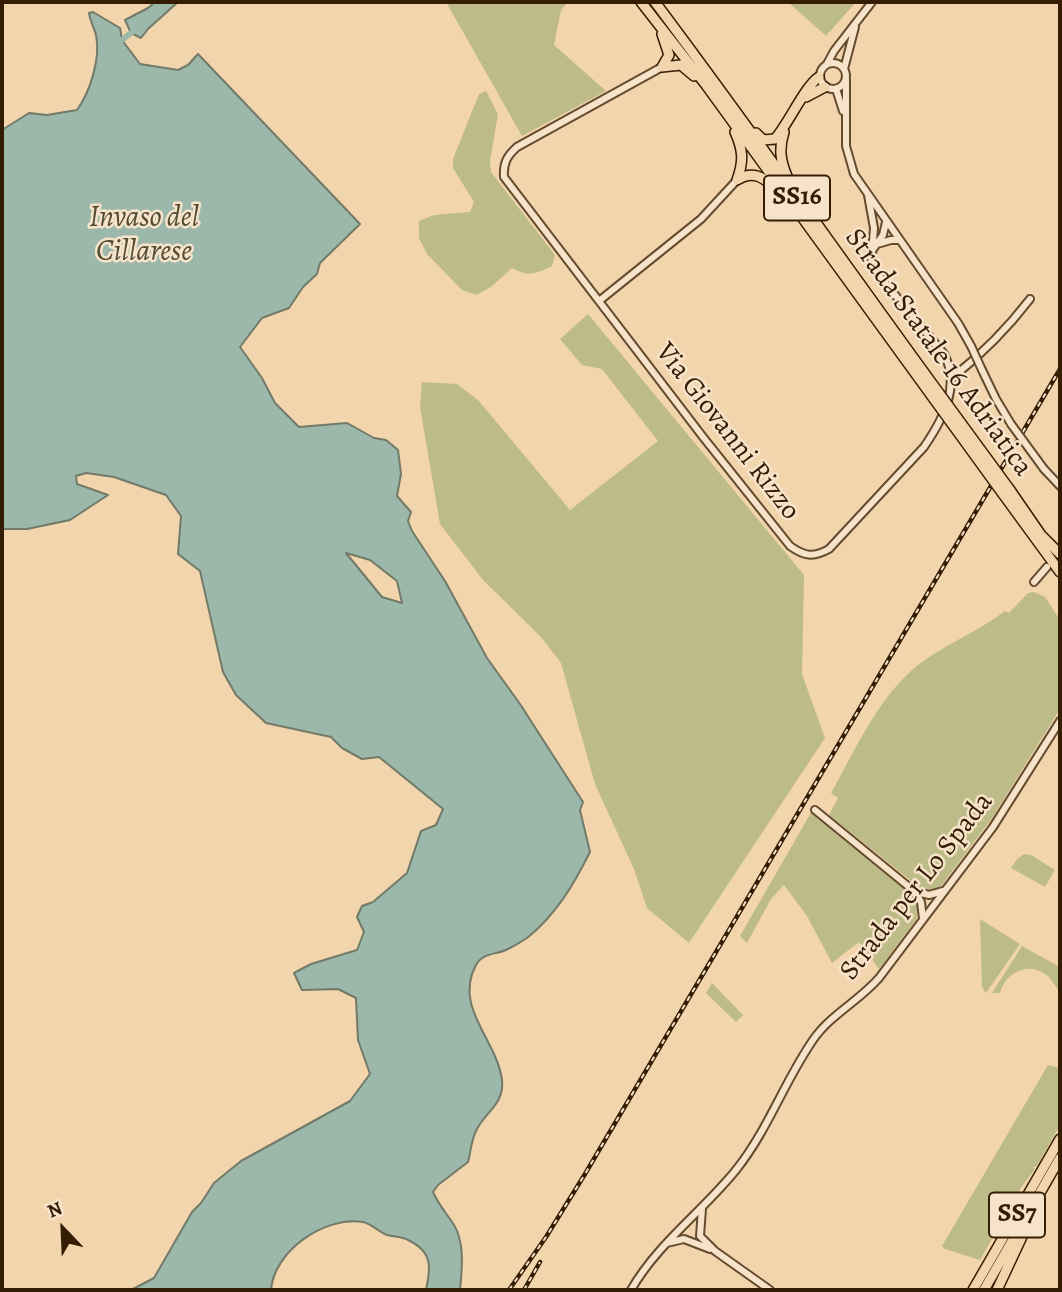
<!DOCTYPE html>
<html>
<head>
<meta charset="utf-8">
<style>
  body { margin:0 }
  #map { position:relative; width:1062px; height:1292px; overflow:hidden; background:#f2d4ad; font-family:Alegreya,serif }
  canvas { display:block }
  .frame { position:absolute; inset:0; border:4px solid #341d03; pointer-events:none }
  .north { position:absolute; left:28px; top:1194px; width:70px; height:70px; -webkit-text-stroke:5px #f7e3ca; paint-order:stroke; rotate:337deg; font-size:19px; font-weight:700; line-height:28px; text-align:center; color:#341d03 }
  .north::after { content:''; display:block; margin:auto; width:24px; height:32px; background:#341d03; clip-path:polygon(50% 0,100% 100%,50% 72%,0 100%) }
</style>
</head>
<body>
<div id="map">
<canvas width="1062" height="1292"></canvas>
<div class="frame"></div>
<div class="north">N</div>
</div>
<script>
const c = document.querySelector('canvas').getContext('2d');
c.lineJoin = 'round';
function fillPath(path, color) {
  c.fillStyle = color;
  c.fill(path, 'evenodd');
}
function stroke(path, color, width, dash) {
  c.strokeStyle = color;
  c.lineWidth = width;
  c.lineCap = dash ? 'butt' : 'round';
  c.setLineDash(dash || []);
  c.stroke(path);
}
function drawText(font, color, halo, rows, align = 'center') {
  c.font = font + ' Alegreya,serif';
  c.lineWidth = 5;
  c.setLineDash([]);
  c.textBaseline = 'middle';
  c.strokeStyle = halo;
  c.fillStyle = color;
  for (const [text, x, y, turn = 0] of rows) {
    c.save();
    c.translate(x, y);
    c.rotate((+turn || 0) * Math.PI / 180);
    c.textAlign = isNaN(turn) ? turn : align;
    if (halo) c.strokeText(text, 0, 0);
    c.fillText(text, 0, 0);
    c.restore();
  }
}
fillPath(new Path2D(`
  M 446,2 L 568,2 L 561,10 L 554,45 L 606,91 L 522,136 Z
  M 788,2 L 856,2 L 826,36 Z
  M 486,91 L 498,114 L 490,161 L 491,172 L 555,255 L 552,266 C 535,274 529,277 512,268 L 491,287 L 476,295 L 462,290 L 427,254 L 419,238 L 419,221 L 434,215 L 470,212 L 474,202 L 453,168 L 453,159 L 479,94 Z
  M 588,314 L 804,575 L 802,674 L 825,738 L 689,943 L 647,908 L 634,869 L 595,784 L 561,663 L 541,637 L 483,580 L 440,524 L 420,407 L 422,382 L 457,384 L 478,400 L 570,510 L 658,441 L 602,369 L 582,365 L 560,339 Z
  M 1034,592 L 1045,597 L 1060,620 L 1060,709 L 992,818 L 942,885 C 934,893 929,893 920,888 L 829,815 L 838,798 L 831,793 C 856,749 878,697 918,665 C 945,644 978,632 1005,611 L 1009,613 L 1028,593 Z
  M 812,811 L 910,893 C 916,902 920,909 916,920 L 879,969 L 859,942 L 832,963 L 807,916 L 784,885 L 771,899 L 747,943 L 740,936 Z
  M 1024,854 L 1031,855 L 1055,870 L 1045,887 L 1011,868 L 1017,859 Z
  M 980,919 L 1020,944 L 986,993 L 982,987 Z
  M 1022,946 L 1060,967 L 1060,992 C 1055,987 1052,978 1045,974 C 1027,961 1005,974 1000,993 L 992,993 Z
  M 712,983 L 743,1015 L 736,1022 L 706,993 Z
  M 1048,1065 L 1060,1068 L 1060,1125 L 1037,1166 L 1033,1167 L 1035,1169 L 1022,1186 L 980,1260 L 945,1249 L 942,1246 Z`), '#bdbc88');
const water = new Path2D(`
  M 155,2 L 178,2 L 148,29 L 141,38 L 131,33 L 125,20 L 148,8 Z
  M 93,12 L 120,28 L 122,40 L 140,64 L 178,70 L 188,65 L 198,54 L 360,224 L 320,263 L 317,274 L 303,287 L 289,308 L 262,318 L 240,347 L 262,378 L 275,403 L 299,427 L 347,423 L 374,438 L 386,440 L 398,450 L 401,474 L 397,496 L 411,512 L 408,521 L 412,531 L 445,581 L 487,658 L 520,704 L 583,802 L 580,810 L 590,852 C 574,884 556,915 527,938 C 521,942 514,946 508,949 C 497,955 483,952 476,965 C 453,1007 497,1040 502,1080 C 505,1104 484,1113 476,1131 C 471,1141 471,1151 468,1162 L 438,1185 L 433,1192 C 438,1204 447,1214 454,1225 C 465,1243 462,1270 460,1290 L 426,1290 C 431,1267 433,1252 408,1240 C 402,1236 394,1237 387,1235 C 379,1232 372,1224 363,1222 C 324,1216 274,1251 271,1290 L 131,1290 L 154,1278 L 192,1212 L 201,1203 L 214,1183 L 241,1161 L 350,1101 L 370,1074 L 358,1040 L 356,998 L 338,989 L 302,990 L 294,973 L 311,964 L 357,950 L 364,932 L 357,917 L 362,906 L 373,902 L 407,873 L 421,831 L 436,825 L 443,809 L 379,757 L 362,759 L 342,748 L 331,737 L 266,723 L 236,695 L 223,672 L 200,571 L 178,554 L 181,516 L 166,495 L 114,477 L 86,473 L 76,476 L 77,484 L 108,495 L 70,520 L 27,529 L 2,529 L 2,130 L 29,113 L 47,115 L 77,110 C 90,92 101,58 96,35 C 94,27 90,21 89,13 ZM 346,553 L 370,560 L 397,581 L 402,603 L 382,597 Z`);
fillPath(water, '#9bb8ab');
stroke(water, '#727a68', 2);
stroke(new Path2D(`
  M 122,40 L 137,28`), '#9bb8ab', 6);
stroke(new Path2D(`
  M 1047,567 L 1060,547`), '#ccaf8b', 6, [6, 3]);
const minor = new Path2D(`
  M820 76a13 13 0 1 1 26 0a13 13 0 1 1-26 0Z
  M 827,64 L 834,51 L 872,2
  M 662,67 L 517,147 C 507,156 503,163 504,177 L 703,437 L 790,546 C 804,556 813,558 829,549 L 924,447 C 943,419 961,387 944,354 L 871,266 L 874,228 L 868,195
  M 844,69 L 855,27
  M 846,79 L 846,146 L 854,174 L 958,323 L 971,346
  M 836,89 L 843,111
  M 877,244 L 891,240 L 899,240
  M 871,252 L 883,235 L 886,222
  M 599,301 L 701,219 L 737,180
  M 982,370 L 996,399 L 1011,424
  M 953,377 C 982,354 1007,329 1030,299
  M 1044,469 L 1060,486
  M 1034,582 L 1047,567
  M 815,810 L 914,891 L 929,895 L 943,891
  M 915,892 L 921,902 L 923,919
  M 702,1209 L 700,1236 L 715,1251 L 770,1290
  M 667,1243 L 684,1239 L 710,1249
  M 631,1290 C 658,1243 702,1212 736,1170 C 768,1130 784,1082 813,1040 C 830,1015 859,1001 879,978 L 993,827 L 1060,721`);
const highway = new Path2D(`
  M 641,2 L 706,85 L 934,399
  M 655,2 C 752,131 844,263 939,393
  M 662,34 L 669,55 L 662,67
  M 662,67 L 681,65 L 694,76
  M 806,97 L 825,87
  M 735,132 C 743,150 744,161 737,180
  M 784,132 C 779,148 780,160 787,176
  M 756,133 L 763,140 L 775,139 C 789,123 805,86 819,77
  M 737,180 C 753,170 763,177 775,188
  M 1010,490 L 1041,535
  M 1003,494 L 1060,572
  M 1040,534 L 1060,554
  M 973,1290 L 1060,1139
  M 984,1290 L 1060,1158
  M 997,1290 L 1026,1228`);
stroke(minor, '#644b2e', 10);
stroke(highway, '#341d03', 12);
stroke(minor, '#f7e3ca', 6);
stroke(highway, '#f2d4ad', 9);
const rail = new Path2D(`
  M 509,1290 L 546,1237 L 585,1174 L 1060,369
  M 524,1290 L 540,1262`);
stroke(rail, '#341d03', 4.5);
stroke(rail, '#f7e3ca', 2, [5]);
const minorBridge = new Path2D(`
  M 971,346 L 982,370
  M 1011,424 L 1044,469`);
const highwayBridge = new Path2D(`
  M 939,393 L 1010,490
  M 934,399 L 1003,494`);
stroke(minorBridge, '#644b2e', 10, []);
stroke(highwayBridge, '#341d03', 12, []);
stroke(minorBridge, '#f7e3ca', 6);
stroke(highwayBridge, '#f2d4ad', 9);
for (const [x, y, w] of [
  [797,198,66],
  [1017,1215,56]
]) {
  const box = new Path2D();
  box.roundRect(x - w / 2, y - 22.5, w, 45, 5);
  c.fillStyle = '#f7e3ca';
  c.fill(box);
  stroke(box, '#341d03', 2);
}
drawText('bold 26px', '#341d03', null, [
  ["SS16",797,198],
  ["SS7",1017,1215]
]);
drawText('28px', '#341d03', '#f7e3ca', [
  ["Strada Statale 16 Adriatica",938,353,54],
  ["Via Giovanni Rizzo",727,432,52],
  ["Strada per Lo Spada",917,887,-52]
]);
drawText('italic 30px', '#534c35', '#f7e3ca', [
  ["Invaso del",144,219],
  ["Cillarese",144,253]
]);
</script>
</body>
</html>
